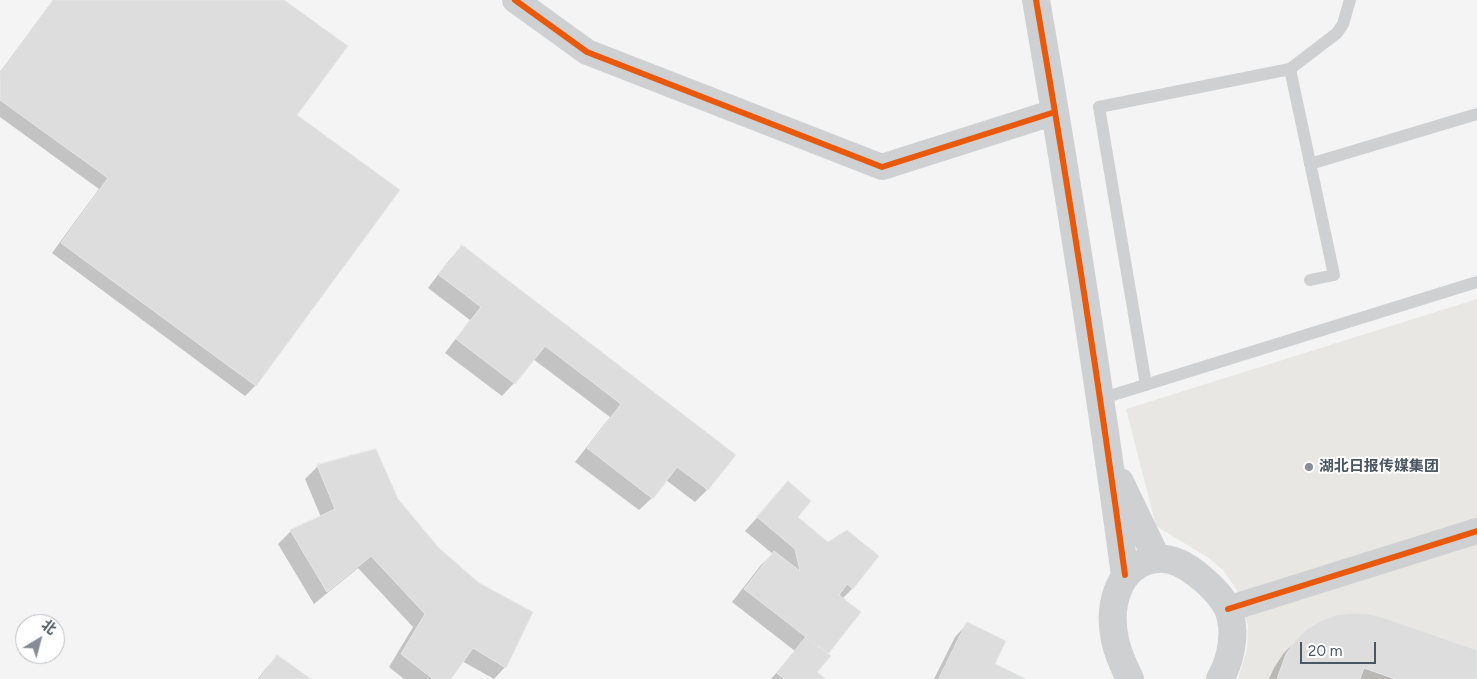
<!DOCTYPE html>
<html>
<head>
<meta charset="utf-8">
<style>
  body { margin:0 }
  #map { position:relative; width:1477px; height:679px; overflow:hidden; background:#f4f4f4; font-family:Figtree,"Noto Sans SC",sans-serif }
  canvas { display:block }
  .north { position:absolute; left:15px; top:614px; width:50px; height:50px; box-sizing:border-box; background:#fff; border:1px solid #b7bbc0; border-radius:50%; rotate:37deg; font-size:14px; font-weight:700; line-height:20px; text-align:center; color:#4a5661 }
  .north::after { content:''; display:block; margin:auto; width:18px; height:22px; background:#868d94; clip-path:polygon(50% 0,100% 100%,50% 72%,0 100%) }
  .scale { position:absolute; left:1300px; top:642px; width:76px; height:22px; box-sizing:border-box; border:2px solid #4a5661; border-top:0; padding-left:6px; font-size:15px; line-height:18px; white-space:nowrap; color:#4a5661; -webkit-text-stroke:4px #fff; paint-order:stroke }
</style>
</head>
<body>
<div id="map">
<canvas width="1477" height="679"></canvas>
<div class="north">北</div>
<div class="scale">20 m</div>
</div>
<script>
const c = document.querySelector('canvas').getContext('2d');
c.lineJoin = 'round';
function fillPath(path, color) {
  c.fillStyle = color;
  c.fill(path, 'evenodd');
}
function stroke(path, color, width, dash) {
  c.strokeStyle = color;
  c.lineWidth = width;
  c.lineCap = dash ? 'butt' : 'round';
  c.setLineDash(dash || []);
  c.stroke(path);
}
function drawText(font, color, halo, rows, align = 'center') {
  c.font = font + ' Figtree,"Noto Sans SC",sans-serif';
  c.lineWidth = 4;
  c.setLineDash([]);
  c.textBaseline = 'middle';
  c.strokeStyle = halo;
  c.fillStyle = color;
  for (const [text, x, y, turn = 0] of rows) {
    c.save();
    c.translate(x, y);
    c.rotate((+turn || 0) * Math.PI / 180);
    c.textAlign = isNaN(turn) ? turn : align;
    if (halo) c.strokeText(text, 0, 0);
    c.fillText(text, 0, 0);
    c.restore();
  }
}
fillPath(new Path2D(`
  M 1477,299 L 1477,679 L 1238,679 L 1247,649 L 1248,626 L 1237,590 L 1223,570 L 1207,557 L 1156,526 L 1126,409 Z`), '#e8e7e3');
fillPath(new Path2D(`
  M 53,0 L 282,0 L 296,115 L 398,190 L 255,386 L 245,396 L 52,253 L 99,189 L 0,117 L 0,72 Z
  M 462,247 L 707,490 L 695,502 L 666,480 L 652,498 L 639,510 L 575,462 L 610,417 L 533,359 L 514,383 L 502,396 L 445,353 L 470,320 L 428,288 L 450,259 Z
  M 318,466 L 397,499 L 505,667 L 494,679 L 462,661 L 449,679 L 404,679 L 389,667 L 413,627 L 358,568 L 314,604 L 278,544 L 291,531 L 321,517 L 305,479 Z
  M 788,483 L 796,517 L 828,544 L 877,556 L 852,589 L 842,599 L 826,654 L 816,672 L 824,679 L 771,679 L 795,651 L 732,602 L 761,565 L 773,554 L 745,531 Z
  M 967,624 L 993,664 L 1024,679 L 934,679 L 955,637 Z
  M 1296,641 L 1477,651 L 1477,679 L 1269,679 L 1274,668 L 1283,654 Z
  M 277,657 L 309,679 L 258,679 L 267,667 Z`), '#0003');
const building = new Path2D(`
  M 54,0 L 284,0 L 348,46 L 297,115 L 400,190 L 256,386 L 61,243 L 108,178 L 0,100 L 0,74 Z
  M 462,245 L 736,455 L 708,490 L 677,467 L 653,499 L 587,448 L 621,404 L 545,346 L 515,384 L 456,339 L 481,307 L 439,275 Z
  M 376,449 L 398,499 L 438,547 L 479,583 L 533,612 L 506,668 L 473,648 L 451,679 L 433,679 L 401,654 L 425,614 L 371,556 L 327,592 L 290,530 L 335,509 L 317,465 Z
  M 788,481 L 811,501 L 798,517 L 828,542 L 847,530 L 879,556 L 853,589 L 847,584 L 839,595 L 861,612 L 828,654 L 744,589 L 774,551 L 800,571 L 795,549 L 757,517 Z
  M 1353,613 L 1369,614 L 1384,618 L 1477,650 L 1477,679 L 1395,679 L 1364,668 L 1360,679 L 1277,679 L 1286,654 L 1296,640 L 1307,629 L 1321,621 L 1337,615 Z
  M 967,622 L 1006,641 L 995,664 L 1026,679 L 939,679 Z
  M 807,636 L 831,656 L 817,672 L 826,679 L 784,679 L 777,673 Z
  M 277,655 L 311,679 L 260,679 Z`);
fillPath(building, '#ddddde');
stroke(building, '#e5e6e7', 1);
stroke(new Path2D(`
  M 1290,69 L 1334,275 L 1310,280
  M 1310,164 L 1477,114
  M 1146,385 L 1099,107 L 1290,69 L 1337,33 L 1343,24 L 1350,0
  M 1100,399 L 1477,282`), '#ced0d2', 12);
stroke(new Path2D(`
  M 515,0 L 587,52 L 882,167 L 1055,112
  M 1228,609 L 1477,531`), '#ced0d2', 26);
stroke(new Path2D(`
  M 1036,0 C 1069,191 1099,383 1125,575
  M 1120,482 L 1157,559
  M 1130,679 C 1124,667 1118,654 1115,640 C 1108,607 1117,564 1156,559 C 1171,557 1187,566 1198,575 C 1209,584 1222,596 1228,609 C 1237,631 1231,660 1220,679`), '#ced0d2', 28);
stroke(new Path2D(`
  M 515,0 L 587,52 L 882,167 L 1055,112
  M 1036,0 C 1069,191 1099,383 1125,575
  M 1228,609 L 1477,531`), '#e8590c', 6);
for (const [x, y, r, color] of [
  [1309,467,5,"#868d94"]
]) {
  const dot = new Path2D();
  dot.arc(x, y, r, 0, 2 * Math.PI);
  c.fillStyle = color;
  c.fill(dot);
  stroke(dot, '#fff', 2);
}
drawText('bold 15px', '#4a5661', '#fff', [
  ["湖北日报传媒集团",1319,467]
], 'left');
</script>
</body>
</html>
